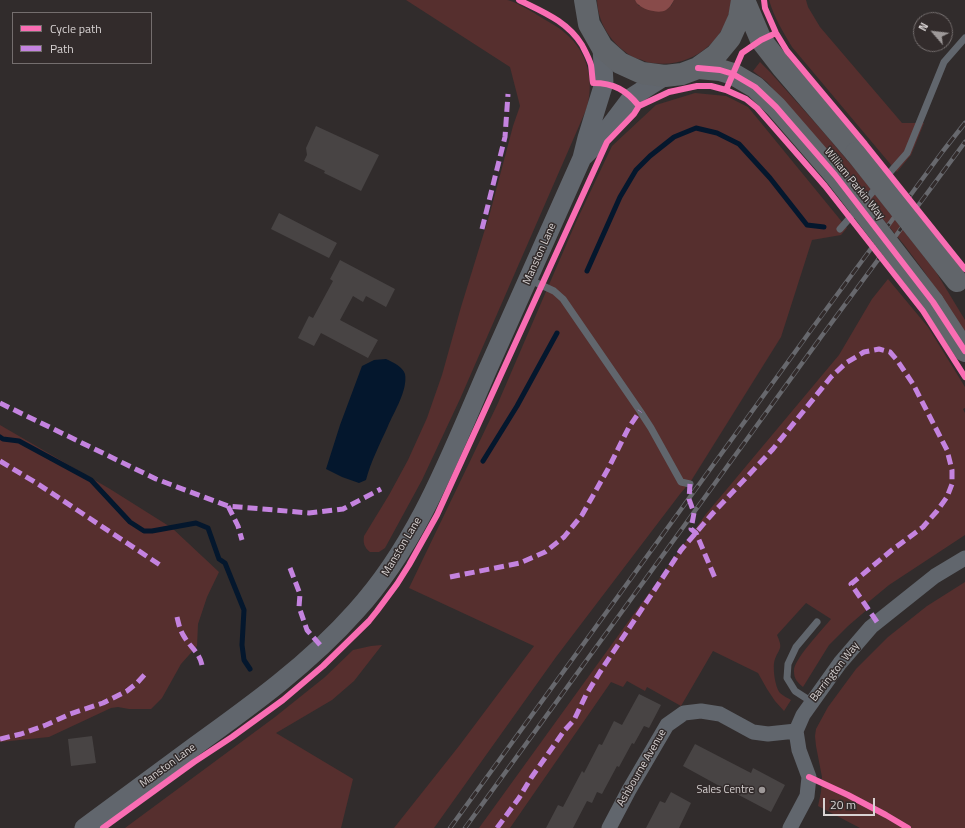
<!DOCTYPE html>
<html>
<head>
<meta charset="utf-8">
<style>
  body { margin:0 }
  #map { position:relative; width:965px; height:828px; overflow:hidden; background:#312c2c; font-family:"Titillium Web",sans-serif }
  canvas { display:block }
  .legend { position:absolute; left:12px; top:12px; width:140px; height:52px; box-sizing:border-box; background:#322b2b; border:1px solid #746e6e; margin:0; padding:5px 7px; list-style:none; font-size:12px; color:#d8d3d3 }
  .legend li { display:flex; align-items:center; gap:8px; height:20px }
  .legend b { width:20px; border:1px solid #746e6e }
  .north { position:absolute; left:913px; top:12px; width:40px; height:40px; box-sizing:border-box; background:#322b2b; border:1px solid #746e6e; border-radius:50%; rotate:298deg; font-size:11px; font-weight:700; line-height:16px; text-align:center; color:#d8d3d3 }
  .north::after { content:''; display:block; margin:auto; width:14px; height:18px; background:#9e9999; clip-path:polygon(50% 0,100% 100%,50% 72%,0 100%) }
  .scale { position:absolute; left:823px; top:798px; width:52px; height:18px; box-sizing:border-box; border:2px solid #d8d3d3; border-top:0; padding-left:5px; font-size:12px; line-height:14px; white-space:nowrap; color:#d8d3d3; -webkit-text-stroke:3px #322b2b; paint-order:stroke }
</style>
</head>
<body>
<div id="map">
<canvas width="965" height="828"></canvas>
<ul class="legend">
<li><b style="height:5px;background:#f96db3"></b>Cycle path</li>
<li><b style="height:5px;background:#c483df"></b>Path</li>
</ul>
<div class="north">N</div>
<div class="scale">20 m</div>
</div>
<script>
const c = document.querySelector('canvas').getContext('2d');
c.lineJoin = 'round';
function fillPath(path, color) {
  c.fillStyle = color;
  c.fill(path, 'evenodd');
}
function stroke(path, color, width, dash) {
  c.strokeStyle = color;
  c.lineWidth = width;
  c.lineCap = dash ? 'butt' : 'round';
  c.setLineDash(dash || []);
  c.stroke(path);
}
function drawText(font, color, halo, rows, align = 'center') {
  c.font = font + ' "Titillium Web",sans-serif';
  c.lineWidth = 3;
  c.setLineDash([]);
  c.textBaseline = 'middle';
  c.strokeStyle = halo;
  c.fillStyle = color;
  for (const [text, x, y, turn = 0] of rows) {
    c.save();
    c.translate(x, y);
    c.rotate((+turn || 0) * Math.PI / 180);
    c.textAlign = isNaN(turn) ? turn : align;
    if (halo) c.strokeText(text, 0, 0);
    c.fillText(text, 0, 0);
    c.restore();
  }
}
fillPath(new Path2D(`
  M 406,0 C 429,0 453,0 476,0 C 485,0 499,0 507,0 C 514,1 533,12 539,16 C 548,22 558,26 565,33 C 588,52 595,82 586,110 L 460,399 L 422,480 L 385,548 L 379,552 L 370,552 C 364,547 363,543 364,536 L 389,495 L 408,460 L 427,418 L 442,375 L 461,307 L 490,213 L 513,126 L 520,106 L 510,67 Z
  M 597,0 L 635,0 L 639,6 L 671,6 L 674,0 L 731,0 C 729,39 692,69 653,63 C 650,63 647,62 644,61 C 641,59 636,59 633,57 C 612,45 598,24 597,0 Z
  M 769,0 L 806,0 L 808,7 L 820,27 L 902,123 L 924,123 L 911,155 L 897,172 L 792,47 C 783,32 774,17 769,0 Z
  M 760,62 L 770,72 L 819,127 L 859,174 L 936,272 L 965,320 L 965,333 L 923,270 L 905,246 L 861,192 L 767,82 L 753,71 Z
  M 695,93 L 726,96 L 748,107 L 847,228 L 841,235 L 812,240 L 781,337 L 691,481 L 680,494 L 556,657 L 434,828 L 394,828 L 459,746 L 534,646 L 409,588 L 498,403 L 576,222 L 612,146 L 656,105 Z
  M 888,279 L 928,327 L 965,387 L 965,408 L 963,409 L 965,413 L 965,535 L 889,585 L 866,604 L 869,608 L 848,626 L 829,645 L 803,687 C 797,682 794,679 794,671 C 793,660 823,629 831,619 L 806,603 L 777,635 C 783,649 780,647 775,659 C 772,666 775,687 780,693 C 783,696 788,698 791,700 L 784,711 L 775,701 L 767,689 L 758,673 L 713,651 L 681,706 L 647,687 L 645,691 L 627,681 L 623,687 L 611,682 L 510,828 L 479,828 L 706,514 L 839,355 L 872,299 Z
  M 0,425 L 110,489 L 172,528 L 219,572 L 207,597 L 198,624 L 197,646 L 181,664 L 162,698 L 151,709 L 129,709 L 118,707 L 111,708 L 49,737 L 0,742 Z
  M 965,582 L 965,828 L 860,828 L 818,806 L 821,792 L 822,777 L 816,746 L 815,736 L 816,729 L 828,707 L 856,669 L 888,637 L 927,606 Z
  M 382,645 L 354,681 L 332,700 L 276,733 L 353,779 L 341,828 L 125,828 L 275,717 L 325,677 L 353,650 L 371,646 Z`), '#562f2e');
fillPath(new Path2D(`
  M 635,0 L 674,0 C 672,4 670,7 666,10 C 660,14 644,10 639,5 C 637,4 636,2 635,0 Z`), '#884b4a');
fillPath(new Path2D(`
  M 386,359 C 393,362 403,367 405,374 C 408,390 394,412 388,426 C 380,444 371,461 366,480 L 359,483 L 342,477 L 326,469 L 340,425 L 362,366 L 374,360 Z`), '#04172d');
stroke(new Path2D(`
  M 587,271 L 620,197 L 636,170 L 650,156 L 674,137 L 696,128 L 717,133 L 739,144 L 770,178 L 807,225 L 824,227
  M 0,437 L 3,439 L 19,441 L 91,480 L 130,522 L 144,531 L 152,531 L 196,523 L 208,528 L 219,559 L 225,563 L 244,610 L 242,645 L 244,660 L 250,669
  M 483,461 L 517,406 L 557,333`), '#04172d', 5);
fillPath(new Path2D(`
  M 316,126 L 379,155 L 361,191 L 324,173 L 325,171 L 304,161 L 307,155 L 306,148 Z
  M 279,213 L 337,243 L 329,258 L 271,229 Z
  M 340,260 L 395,289 L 386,307 L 366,296 L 363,302 L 353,296 L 340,320 L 378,340 L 368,358 L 321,333 L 314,346 L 298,338 L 309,316 L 313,318 L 333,281 L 330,279 Z
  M 639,694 L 661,705 L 649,728 L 644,726 L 634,744 L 632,743 L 619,767 L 617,766 L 602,794 L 597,792 L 592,803 L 587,801 L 573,828 L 546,828 L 558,805 L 563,807 L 582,771 L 584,773 L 599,744 L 602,745 L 614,721 L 622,725 Z
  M 92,736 L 96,763 L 71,766 L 68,739 Z
  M 695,744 L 751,773 L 753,768 L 785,785 L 771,812 L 735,793 L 734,794 L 683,766 Z
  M 671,792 L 691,803 L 679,828 L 646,828 L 660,801 L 665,803 Z`), '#484444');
stroke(new Path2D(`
  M 840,229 L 907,153 L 944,62 L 965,38
  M 528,279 L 554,291 L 563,299 L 640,411 L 651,428 L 681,482 L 690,484
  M 812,702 L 795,691 L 787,678 L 788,664 L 796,647 L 817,622`), '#61666d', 7);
stroke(new Path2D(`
  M 609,828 L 629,790 L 667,725 L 684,713 L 701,711 L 720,714 L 753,732 L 768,734 L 796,731
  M 790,828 L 807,796 L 809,777 L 799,750 L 796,731 L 803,715 L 840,663 L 871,627 L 935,576 L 965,558`), '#61666d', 15);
stroke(new Path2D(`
  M 584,156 L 598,142 L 632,97 L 665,76
  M 84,828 C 121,801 158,773 195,746 C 252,705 309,664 356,611 C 418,543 451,454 487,371 C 518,300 550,229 582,158 L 587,138 L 604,83 L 602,47`), '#61666d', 19);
stroke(new Path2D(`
  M 585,0 L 589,24 L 602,47 L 620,63 L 642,73 L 665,76 L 682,74 L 698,68 L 716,55 L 730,38 L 739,18 L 742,0
  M 744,0 L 761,40 L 782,67 L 856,153
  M 698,68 L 720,70 L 733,74 L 755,87 L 776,107 L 835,175
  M 933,302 L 965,351`), '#61656a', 22);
const rail = new Path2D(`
  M 450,828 L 811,330 L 943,151 L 965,123
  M 465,828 L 821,337 L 965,142`);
stroke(rail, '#67686d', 4.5);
stroke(rail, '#322b2b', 3, [9]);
stroke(new Path2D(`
  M 856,153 L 957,281
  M 835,175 L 933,302`), '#61656a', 22);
stroke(new Path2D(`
  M 482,229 L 505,137 L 508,94
  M 0,403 L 156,479 L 228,506 L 309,513 L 343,509 L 381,489
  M 0,461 L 38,484 L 163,567
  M 690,484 L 689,499 L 694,513 L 691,529 L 696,533 L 715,578
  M 228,506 L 238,526 L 242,540
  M 290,568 L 300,594 L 299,607 L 307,630 L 322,647
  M 450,577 L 520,563 L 545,552 L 564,537 L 582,515 L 608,469 L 629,427 L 640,411
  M 177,617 C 179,625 180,631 185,638 C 191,648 199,652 202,665
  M 0,739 L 21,734 L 46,725 L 70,714 L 103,703 L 127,691 L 137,683 L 146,673
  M 497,828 L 519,798 L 531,778 L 564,731 L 574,720 L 586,695 L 600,672 L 681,550 L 713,513 L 773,449 L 831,377 L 846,363 L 864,352 L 879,349 L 890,352 L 897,360 L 913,384 L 947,450 L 952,470 L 952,484 L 947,497 L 937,511 L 923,527 L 892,550 L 851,584 L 877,622`), '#c483df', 5, [10, 5]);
stroke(new Path2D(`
  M 519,0 C 543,12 567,21 582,45 C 585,51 589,58 591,65 C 592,71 592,77 593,83 C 614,83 626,90 639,106
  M 764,0 L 765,8 L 776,33 L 787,51 L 865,144 L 965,269
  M 698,68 L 720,70 L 733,74 L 755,87 L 776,107 L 835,175 L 933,302 L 965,351
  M 726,90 L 742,53 L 761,40 L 776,33
  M 809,777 L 848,795 L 886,815 L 908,828
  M 103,828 L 194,762 L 232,737 L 283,700 L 323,666 L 369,621 L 377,611 L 397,584 L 409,565 L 437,515 L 607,142 L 634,114 L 639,106 L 669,92 L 697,86 L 711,86 L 726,90 L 746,99 L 757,108 L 825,186 L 923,311 L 965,377`), '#f96db3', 6);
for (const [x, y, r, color] of [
  [762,790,4,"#9e9999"]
]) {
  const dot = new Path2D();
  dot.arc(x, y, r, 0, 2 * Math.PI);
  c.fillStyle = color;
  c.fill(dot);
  stroke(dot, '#322b2b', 1.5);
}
drawText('11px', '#d8d3d3', '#322b2b', [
  ["William Parkin Way",854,184,51],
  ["Manston Lane",540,254,-66],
  ["Manston Lane",402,547,-59],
  ["Barrington Way",835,672,-52],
  ["Manston Lane",168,766,-36],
  ["Ashbourne Avenue",642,768,-60]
]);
drawText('11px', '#d8d3d3', '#322b2b', [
  ["Sales Centre",754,790]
], 'right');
</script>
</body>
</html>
